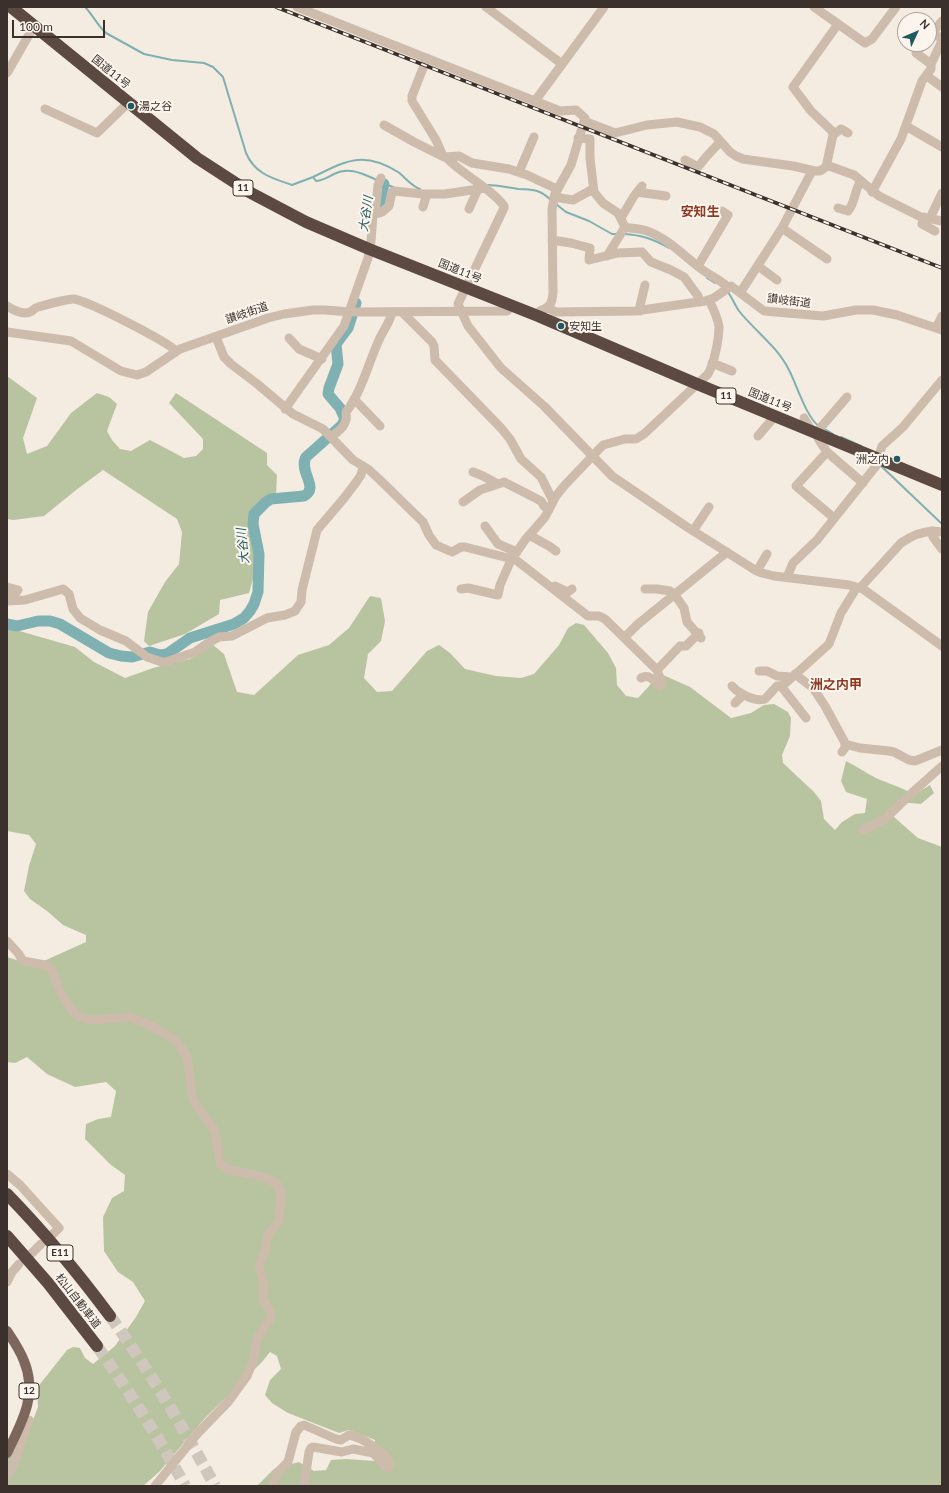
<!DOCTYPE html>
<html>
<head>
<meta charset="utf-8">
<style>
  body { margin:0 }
  #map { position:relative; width:949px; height:1493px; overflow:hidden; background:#f4ebe1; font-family:Lato,sans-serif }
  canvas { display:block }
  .frame { position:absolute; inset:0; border:8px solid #3b302b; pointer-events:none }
  .north { position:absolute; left:897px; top:12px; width:40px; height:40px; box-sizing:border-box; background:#fbf5ee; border:1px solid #aea6a0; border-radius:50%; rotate:46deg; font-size:11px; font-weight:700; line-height:16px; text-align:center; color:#3b302b }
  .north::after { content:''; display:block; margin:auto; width:14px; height:18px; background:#1f5a5e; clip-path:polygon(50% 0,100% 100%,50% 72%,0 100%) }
  .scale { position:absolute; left:12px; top:20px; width:93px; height:18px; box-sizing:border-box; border:2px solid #3b302b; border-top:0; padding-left:5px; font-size:12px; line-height:14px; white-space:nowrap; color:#3b302b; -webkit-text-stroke:3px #fbf5ee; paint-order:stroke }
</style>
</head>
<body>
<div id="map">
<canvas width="949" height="1493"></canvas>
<div class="frame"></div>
<div class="north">N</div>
<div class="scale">100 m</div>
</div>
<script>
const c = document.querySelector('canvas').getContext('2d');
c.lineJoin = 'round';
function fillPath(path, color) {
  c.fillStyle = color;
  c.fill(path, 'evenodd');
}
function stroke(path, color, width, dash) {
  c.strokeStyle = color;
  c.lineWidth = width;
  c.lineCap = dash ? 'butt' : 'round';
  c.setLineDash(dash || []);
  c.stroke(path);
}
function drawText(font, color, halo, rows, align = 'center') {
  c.font = font + ' Lato,"Noto Sans JP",sans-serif';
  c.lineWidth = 4;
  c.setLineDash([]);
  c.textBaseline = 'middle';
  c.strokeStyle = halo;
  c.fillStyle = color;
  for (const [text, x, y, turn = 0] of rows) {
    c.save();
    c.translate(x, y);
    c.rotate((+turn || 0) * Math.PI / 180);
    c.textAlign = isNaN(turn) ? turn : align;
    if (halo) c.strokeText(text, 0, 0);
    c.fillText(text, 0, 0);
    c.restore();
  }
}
fillPath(new Path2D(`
  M 7,376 L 37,398 L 23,438 L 27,454 L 47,446 L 71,413 L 97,393 L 109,397 L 117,404 L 107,431 L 112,440 L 120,449 L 131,451 L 150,440 L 184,458 L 196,456 L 203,449 L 203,439 L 169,403 L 176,393 L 267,453 L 267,465 L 277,475 L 276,495 C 237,512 253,523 256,556 C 258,568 252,581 249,593 L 220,600 L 219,614 L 185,634 L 149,646 L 144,641 L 148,612 L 165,582 L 179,564 L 182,532 L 177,519 L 103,470 L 76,490 L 44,516 L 13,520 L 7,519 Z
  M 370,596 L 381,598 L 385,621 L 381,641 L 368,654 L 364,678 L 377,692 L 392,691 L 427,651 L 439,645 L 450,653 L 465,669 L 496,676 L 521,678 L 534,674 L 559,645 L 568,628 L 576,623 L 584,625 L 608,653 L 616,668 L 617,685 L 626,696 L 638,698 L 650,685 L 654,676 L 663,675 L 690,687 L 731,718 L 751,713 L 764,705 L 774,704 L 788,712 L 791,718 L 790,736 L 782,755 L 783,763 L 814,792 L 821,801 L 824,819 L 835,830 L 842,822 L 855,814 L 865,813 L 867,799 L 846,792 L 841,781 L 846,761 C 856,766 866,773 876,778 C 889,784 902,787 914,795 L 930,785 L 934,793 L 921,804 L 898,802 L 887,811 L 918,838 L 942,847 L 942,1486 L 257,1486 L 274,1469 L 299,1462 L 314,1471 L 326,1470 L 331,1460 L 346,1459 L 375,1461 L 375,1440 L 349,1430 L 339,1433 L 288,1413 L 272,1403 L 265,1395 L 270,1380 L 281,1369 L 277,1356 L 270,1352 L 262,1362 L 205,1418 L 159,1472 L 143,1486 L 7,1486 L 7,1449 L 21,1451 L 38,1407 L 37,1388 L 67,1350 L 73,1347 L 80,1348 L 85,1358 L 93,1364 L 115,1346 L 136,1317 L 145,1301 L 133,1282 L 118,1272 L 104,1251 L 103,1217 L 112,1198 L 124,1191 L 125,1175 L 111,1165 L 85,1139 L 86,1124 L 98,1119 L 111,1117 L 116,1091 L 106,1082 L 75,1087 L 47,1074 L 27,1057 L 15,1063 L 7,1062 L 7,957 L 29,964 L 44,961 L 86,942 L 86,935 L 63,925 L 47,911 L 30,899 L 24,891 L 29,866 L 36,844 L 29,835 L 7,831 L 7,629 L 16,630 L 75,647 L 94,662 L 125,678 L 153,668 L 190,659 L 213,645 L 224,654 L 237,692 L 254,695 L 298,655 L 329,645 L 349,628 Z`), '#b8c4a0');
stroke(new Path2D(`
  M 85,7 C 93,15 97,25 106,33 L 144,54 L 172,60 L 204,63 L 213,67 L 223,77 L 246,153 C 255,174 272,178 292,185 L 313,177 L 316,181 C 324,180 328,177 334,174 C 349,166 363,174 377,180
  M 313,177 C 346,161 363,150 398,172 C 405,177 411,186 420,189
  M 383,183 L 395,188
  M 487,185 C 498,185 509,188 519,189 C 534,190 539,189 551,200
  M 556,204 L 566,212 L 589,221 L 612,234 L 618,234
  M 624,234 C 642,235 653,239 669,248
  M 707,278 L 715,283
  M 728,292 C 732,298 735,305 739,311 C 755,331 777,346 789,370 C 796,383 807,419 819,426
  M 823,428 L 833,434
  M 841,437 L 861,446
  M 879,464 L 942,524`), '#7fb0b2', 2);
stroke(new Path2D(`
  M 379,206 L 384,184
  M 7,624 L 17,626 L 38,621 L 50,621 L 60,624 L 109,653 L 121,656 L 132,657 L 150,652 L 160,655 L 167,654 L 190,638 L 234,624 L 244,618 L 250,611 L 254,604 L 258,592 L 259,554 L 253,524 L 254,514 L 266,502 L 271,499 L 304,496 C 320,488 298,471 306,457 L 342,425 L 345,419 L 340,408 L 328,394 L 329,388 L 338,364 L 336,344 L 348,328 L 356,303`), '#7fb0b2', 11);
stroke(new Path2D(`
  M 110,1316 C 149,1370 183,1427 215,1486
  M 97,1346 C 129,1392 159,1437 185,1486`), '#cfc6bd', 12, [12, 6]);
stroke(new Path2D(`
  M 297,7 L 560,111 L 576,110 L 585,118 L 571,165 L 555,194 L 552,209 L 553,293 C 552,304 550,307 540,311 L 538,316
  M 486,7 L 562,64
  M 814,7 L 865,43 L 872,39 L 896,7
  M 942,21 L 932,34 L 942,38
  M 924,44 L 916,53 L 931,64
  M 427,58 L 412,96 L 412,101 L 436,140 L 443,156
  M 7,73 L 34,26
  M 927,76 L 942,87
  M 535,101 L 604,7
  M 45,109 L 97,133 L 128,103
  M 584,121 L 615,133 L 647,125 L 677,122 L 700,127 L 714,134 L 730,152 L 736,156 L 743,159 L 793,166 L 815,171 L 820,171 L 826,167 L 829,166 L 854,175 L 879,196 L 921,217 L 942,221
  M 384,125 L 414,142 L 444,157 L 459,156 L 472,163 L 509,169 L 527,175 L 557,189
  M 906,126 L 942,147
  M 833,135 L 841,129 L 848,133
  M 578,138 L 590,139 L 590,158 L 594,192 L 603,203 L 618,213 L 625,227 C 632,229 640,228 647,231 C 667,238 683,255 700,268 C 709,275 719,279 728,287
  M 446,157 C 462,175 490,187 504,206 L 504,208 L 458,304 L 468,326 L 501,368 L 544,406 L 612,476 L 687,527 L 755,570 L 762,573 L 774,576 L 849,585 L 863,589 L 942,646
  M 685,160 L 698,167 L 706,157 L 720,142
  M 826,167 L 833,135 L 832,131 L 811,111 L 793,87 L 838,24
  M 519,172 L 534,137
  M 637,192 L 666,196
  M 872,192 L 901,139 L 922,81 L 931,69 L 931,64 L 942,41
  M 554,197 L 573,200 L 593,189
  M 423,207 L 427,194
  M 838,208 L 848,211 C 856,202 854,190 861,181
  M 469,209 L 478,189
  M 373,215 L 382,212 L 389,206 L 392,192 L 394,191 L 423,194 L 445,194 L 485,188
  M 924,217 L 922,224 L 935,231
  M 621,218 L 634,196 L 642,186
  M 930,218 L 942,193
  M 782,228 L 827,259
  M 552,240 L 571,243 L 590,248 L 589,260 L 618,253 L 642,252 L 651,262 L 671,270 L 684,277 L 698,296 L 700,302
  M 607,256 L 625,227
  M 698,266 L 728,215 L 722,211
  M 758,266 L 777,280
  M 740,293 L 782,228 L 812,171
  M 7,306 C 13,310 22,315 30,312 C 33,311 34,308 38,307 C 49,304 62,300 73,299 C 83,298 168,342 176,351
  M 548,308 L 556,312 L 635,311 L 705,301 L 714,298 L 731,286 L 764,311 L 823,316 L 856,310 L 873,310 L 897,315 L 942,330
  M 640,311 L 640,306 L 645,285
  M 402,312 L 432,342 L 434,346 L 435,360 L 501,428 L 510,439 L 521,459 L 541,477 L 553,501
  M 936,328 L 942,316
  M 7,332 L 71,341 L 121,371 L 137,375 L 146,372 L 180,349 L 268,318 L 284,314 L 313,310 L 325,310 L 351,312 L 507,311 L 512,305
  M 216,337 L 224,357 L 231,364 L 256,383 L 293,414 L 323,429 L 353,460 L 368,469 L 379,479 L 423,522 L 429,535 L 436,545 L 452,552 L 461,547 L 465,547 L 516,560 L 588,616 L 599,616 L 605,619 L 657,670
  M 289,338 L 299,349 L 322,359
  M 712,363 L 732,371
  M 847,397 L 816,433 L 819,440 L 827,452 L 863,483
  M 354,399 L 380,426
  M 285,409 L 344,326 L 368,258 L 371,241 L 373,215 L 376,206 L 378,185 L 381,178
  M 804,418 L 812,431
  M 758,436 L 775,416
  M 331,437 C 340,430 348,425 346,412 C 362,391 368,364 379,340 C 383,330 390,323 392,312
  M 827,452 L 796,486 L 834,518
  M 473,472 L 483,476 L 498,484
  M 463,502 L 480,490 L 504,482 L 541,501 L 544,506 L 549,510
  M 485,526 L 498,544 L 517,552
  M 693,531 L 709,507
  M 932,531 L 933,537 L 942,549
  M 529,535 L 549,546 L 556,551
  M 757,571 L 767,554
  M 787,577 L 793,563 L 817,540 L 876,466 L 882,446 L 903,427 L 942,380
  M 555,586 L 568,592 L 572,589
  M 7,587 L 18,590 L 14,595 L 7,594
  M 860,588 L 901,543 C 914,534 927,529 942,532
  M 461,589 L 468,588 L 498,595 L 500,585 L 511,560 L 525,540 L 545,517 L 556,496 L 564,486 L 603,445 L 625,439 L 636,439 L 644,434 L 708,374 C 714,364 719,339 719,327 C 718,318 713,308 709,300
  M 645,589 L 657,589 L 670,591 L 675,595 L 684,608 L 687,622 L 701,638
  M 7,601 L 25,600 L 63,589 L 69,594 L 73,609 L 80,618 L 100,630 L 126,641 L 147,657 L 162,662 L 166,662 L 195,652 L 208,643 L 219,637 L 232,636 L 267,618 L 285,615 L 295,611 L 301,602 L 302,590 L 317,530 L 345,497 L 357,481 L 361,475 L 363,467
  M 625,637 L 638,624 L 727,552
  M 759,671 L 767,671 L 777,676 L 791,677
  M 795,674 L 813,688 L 825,706 L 844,741 C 846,745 845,749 842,752
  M 641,678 C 650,673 654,682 661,686 L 662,685 L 662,683 L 657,670 L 680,646 L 686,646 L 699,633
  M 732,686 C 739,694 755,702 765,699 L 777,686 L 781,686 L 788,681 L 829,644 L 841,613 L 857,587
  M 781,686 L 806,718
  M 735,703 L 743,695
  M 845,744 L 860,748 L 889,751 L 894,752 L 909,760 L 915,761 L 942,750
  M 863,830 L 885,819 L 914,791 L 942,766
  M 7,941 L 18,953 L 23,961 L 45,965 L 49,967 L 52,970 L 59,989 L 69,1007 L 78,1016 L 91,1020 L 130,1017 L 150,1025 L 177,1041 L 187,1057 L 192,1095 L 194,1102 L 213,1128 L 215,1133 L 220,1163 L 227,1169 L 259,1176 L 268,1179 L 277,1184 L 281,1192 L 279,1221 L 267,1236 L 266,1249 L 259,1265 L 264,1284 L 263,1299 L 271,1313 L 270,1319 L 258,1337 L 252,1364 L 247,1376 L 228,1402 L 198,1433 L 155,1486
  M 7,1174 L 20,1185 L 59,1228 L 53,1234
  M 32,1253 L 41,1244
  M 7,1282 L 12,1272 L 19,1264
  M 7,1476 L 16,1459 L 29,1420 L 23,1421
  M 272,1486 L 278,1472 L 288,1462 L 296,1432 L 301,1426 L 304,1425 L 336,1439 L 341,1440 L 349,1435 C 361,1437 385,1452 390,1463 L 389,1467 L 386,1467 L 373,1453 L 353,1449 L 342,1452 L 313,1447 L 311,1448 L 309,1452 L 304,1486`), '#cdbbac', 9);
stroke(new Path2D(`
  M 7,1331 C 13,1340 20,1350 24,1361 C 38,1395 22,1422 7,1453`), '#7d675c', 10);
stroke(new Path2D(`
  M 11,7 L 197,158 L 251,193 L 306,222 L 369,249 L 538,316 L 697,384 L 942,485
  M 7,1194 C 44,1232 78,1273 110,1316
  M 7,1236 L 48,1283 L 97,1346`), '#5c4a42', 12);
const rail = new Path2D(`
  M 276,7 L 942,268`);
stroke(rail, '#3b302b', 3.5);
stroke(rail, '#fbf5ee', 2, [6]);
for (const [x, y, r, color] of [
  [131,106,4,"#1f5a5e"],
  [561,326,4,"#1f5a5e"],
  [897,459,4,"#1f5a5e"]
]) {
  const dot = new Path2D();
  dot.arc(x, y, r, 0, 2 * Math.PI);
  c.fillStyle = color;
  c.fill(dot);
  stroke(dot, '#fbf5ee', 1.5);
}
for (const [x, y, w] of [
  [243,188,20],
  [726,396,20],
  [60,1253,26],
  [29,1391,20]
]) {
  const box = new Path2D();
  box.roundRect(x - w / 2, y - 8, w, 16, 3);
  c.fillStyle = '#fbf5ee';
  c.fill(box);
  stroke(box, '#3b302b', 1);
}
drawText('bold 10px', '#3b302b', null, [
  ["11",243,188],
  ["11",726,396],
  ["E11",60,1253],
  ["12",29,1391]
]);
drawText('11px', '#3b302b', '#fbf5ee', [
  ["国道11号",111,72,39],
  ["国道11号",460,271,22],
  ["讃岐街道",789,301,7],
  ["讃岐街道",247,313,-19],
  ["国道11号",770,400,22],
  ["松山自動車道",78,1301,52]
]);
drawText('11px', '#3b302b', '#fbf5ee', [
  ["湯之谷",139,106],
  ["安知生",569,326],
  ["洲之内",889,459,"right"]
], 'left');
drawText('italic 12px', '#1f5a5e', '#fbf5ee', [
  ["大谷川",366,214,-82],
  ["大谷川",243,546,-96]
]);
drawText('bold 13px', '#8c3b22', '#fbf5ee', [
  ["安知生",700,212],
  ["洲之内甲",836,685]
]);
</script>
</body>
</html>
